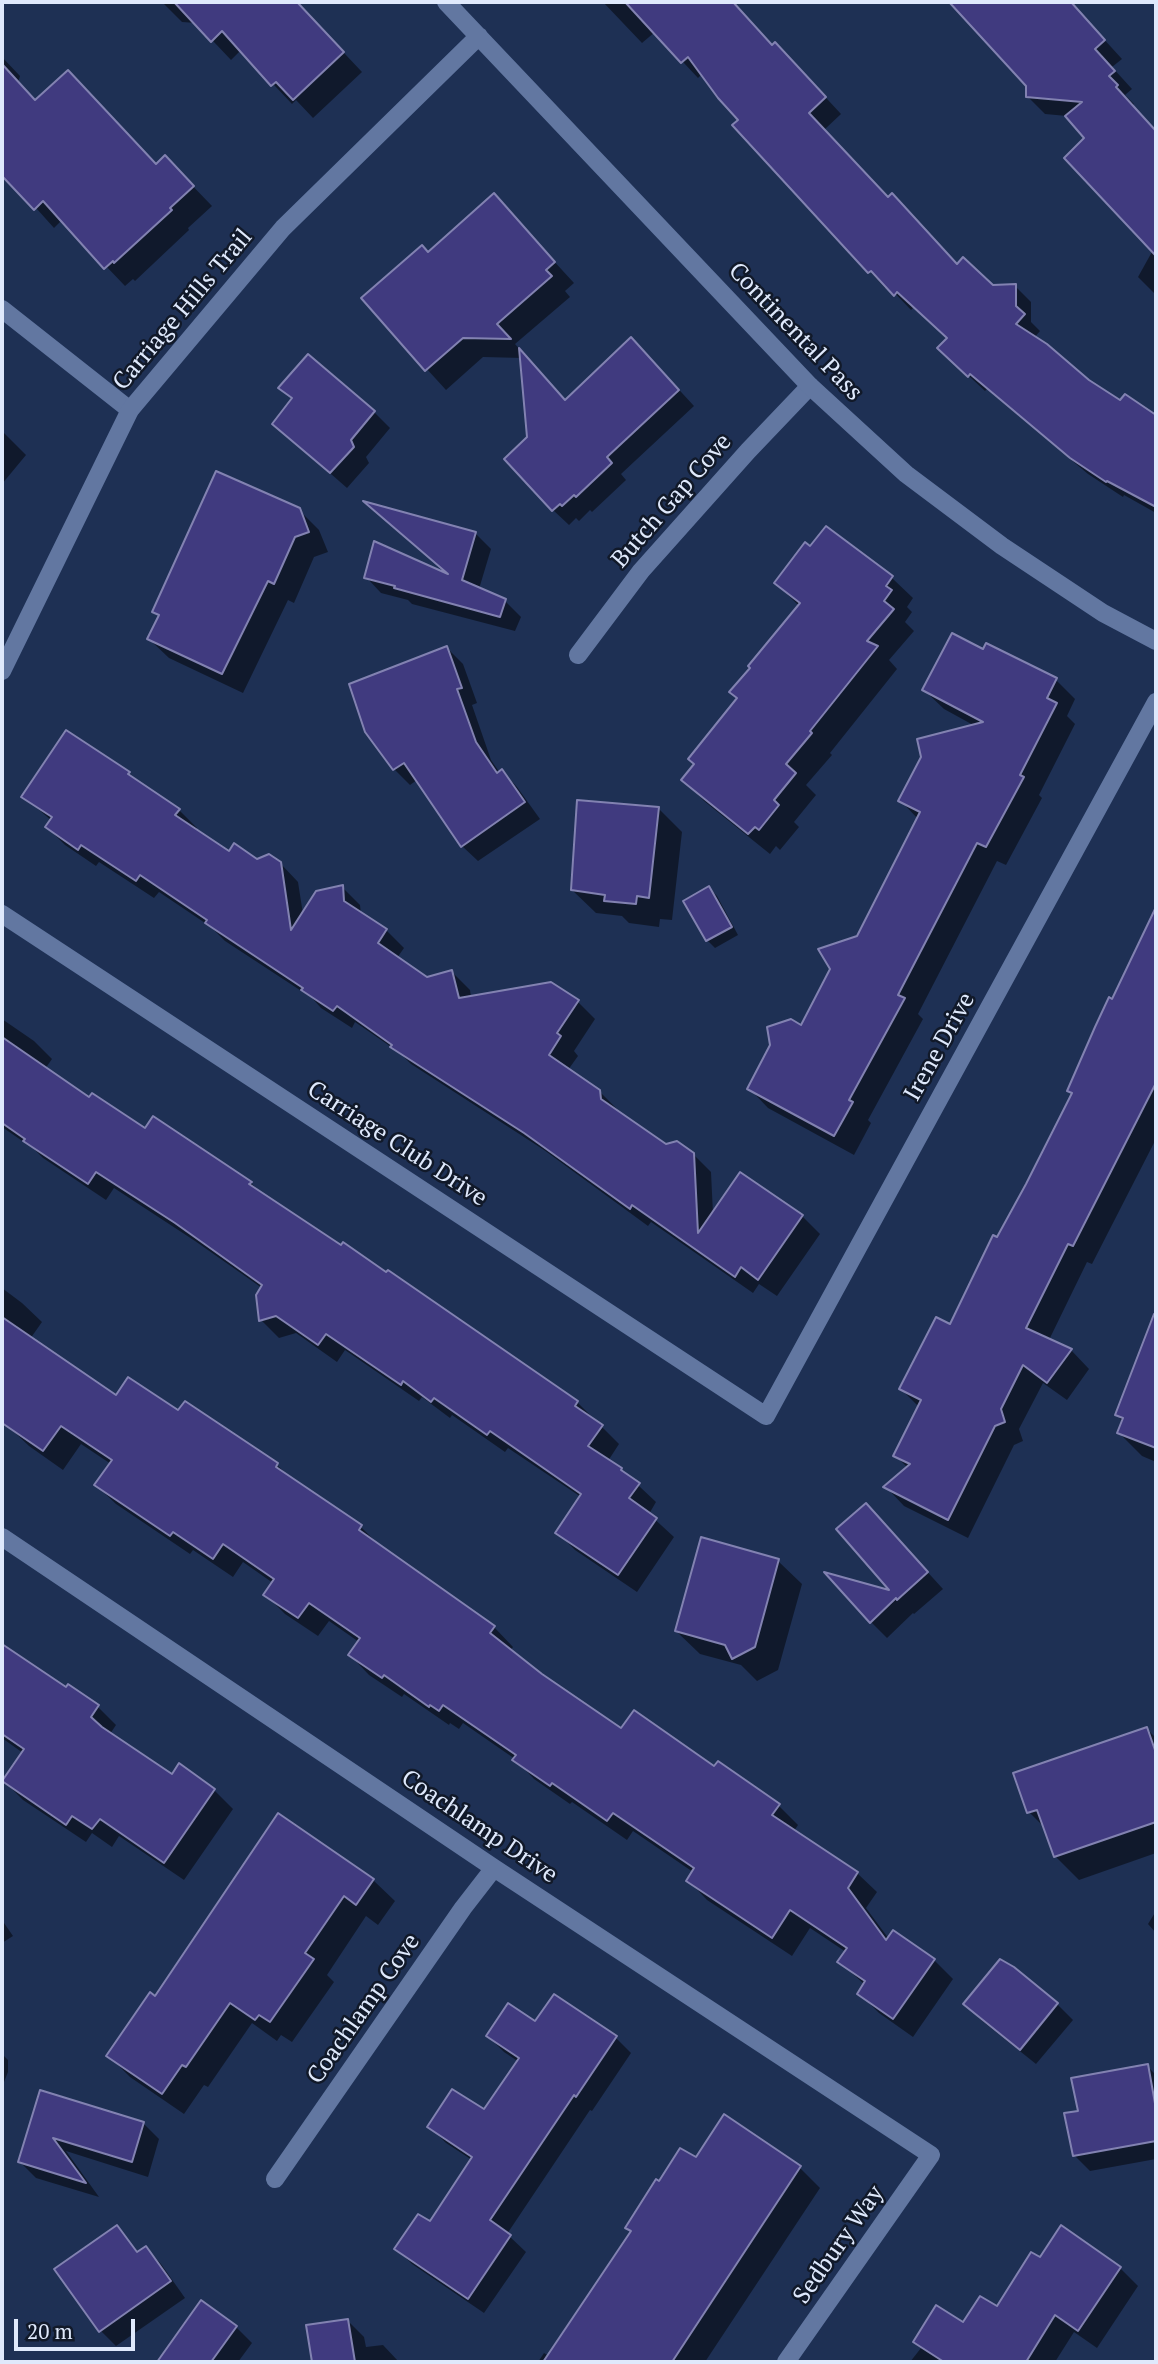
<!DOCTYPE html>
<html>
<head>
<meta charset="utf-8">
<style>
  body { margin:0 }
  #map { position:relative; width:1158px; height:2364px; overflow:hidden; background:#1e3054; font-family:"PT Serif",serif }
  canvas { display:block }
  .frame { position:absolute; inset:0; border:4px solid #dfe9fc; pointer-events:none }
  .scale { position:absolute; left:14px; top:2319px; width:121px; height:32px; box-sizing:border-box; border:4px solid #dfe9fc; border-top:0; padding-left:9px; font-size:21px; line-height:24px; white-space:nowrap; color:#dfe9fc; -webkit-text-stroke:5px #111929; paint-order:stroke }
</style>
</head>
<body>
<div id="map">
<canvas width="1158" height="2364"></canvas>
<div class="frame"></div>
<div class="scale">20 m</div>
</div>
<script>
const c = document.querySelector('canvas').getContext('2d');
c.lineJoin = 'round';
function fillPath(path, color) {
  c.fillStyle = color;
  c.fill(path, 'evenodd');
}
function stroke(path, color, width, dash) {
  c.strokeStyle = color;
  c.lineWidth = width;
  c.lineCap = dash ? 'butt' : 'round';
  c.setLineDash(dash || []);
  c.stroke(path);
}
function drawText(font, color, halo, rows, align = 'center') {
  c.font = font + ' "PT Serif",serif';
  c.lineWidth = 5;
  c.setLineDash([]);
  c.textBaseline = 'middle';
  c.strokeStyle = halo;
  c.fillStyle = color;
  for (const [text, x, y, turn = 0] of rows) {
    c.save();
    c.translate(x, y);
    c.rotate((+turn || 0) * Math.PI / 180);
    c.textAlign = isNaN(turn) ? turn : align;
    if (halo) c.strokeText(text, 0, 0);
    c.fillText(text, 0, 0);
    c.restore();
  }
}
fillPath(new Path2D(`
  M 162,2 L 296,2 L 362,72 L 313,118 L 296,100 L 292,104 L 241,50 L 231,60 L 196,23 L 182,22 Z
  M 603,2 L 732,2 L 773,46 L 791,60 L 841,114 L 824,130 L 888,199 L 958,266 L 993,287 L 1015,286 L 1031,302 L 1031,322 L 1040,331 L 1034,338 L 1088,381 L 1156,424 L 1156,513 L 1124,495 L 1123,497 L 1088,474 L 987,389 L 985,391 L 956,364 L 949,339 L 914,307 L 911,310 L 888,286 L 885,288 L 735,125 L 740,120 L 702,74 L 698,78 L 655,32 L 642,43 Z
  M 954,2 L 1070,2 L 1122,59 L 1112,67 L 1132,89 L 1125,95 L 1134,104 L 1132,106 L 1156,132 L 1156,295 L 1138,277 L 1153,250 L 1087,138 L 1067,116 L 1045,114 L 1027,96 L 1027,85 L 952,4 Z
  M 2,57 L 20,76 L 18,83 L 36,102 L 156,166 L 184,177 L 212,206 L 188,228 L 189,230 L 135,281 L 133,279 L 125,286 L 62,220 L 54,228 L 2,170 Z
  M 494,196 L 574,283 L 565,291 L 570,297 L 515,344 L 566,401 L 647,355 L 694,406 L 621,474 L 626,480 L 592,512 L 590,510 L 579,521 L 576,518 L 569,525 L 553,510 L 529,437 L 522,358 L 483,357 L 446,390 L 363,299 L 429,254 Z
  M 281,387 L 374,412 L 390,428 L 366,457 L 369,463 L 347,488 L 274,424 L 293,400 Z
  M 2,431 L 26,455 L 2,484 Z
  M 369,505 L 475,533 L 491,549 L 479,589 L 505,601 L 521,617 L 515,631 L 412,604 L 408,600 L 381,593 L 366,577 L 450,575 Z
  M 299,510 L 319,530 L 328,552 L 314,557 L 294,603 L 288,600 L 243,693 L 169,658 L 149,639 L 160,617 L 155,612 Z
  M 826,528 L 892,578 L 913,598 L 907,607 L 912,612 L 905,622 L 914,631 L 889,660 L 897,669 L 830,753 L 832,755 L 806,785 L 816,795 L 794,822 L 799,827 L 780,850 L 776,846 L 770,854 L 704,801 L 684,780 L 799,606 L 776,583 L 811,549 Z
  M 447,648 L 463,664 L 477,703 L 472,705 L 491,760 L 500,773 L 502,771 L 517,787 L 540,819 L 478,861 L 462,846 L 417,780 L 410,785 L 394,769 Z
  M 984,651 L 1056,680 L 1075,699 L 1067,716 L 1075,724 L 1039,795 L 1042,798 L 1006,865 L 997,861 L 918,1014 L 923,1019 L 868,1120 L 871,1123 L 854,1155 L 768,1108 L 749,1088 L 802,1027 L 859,937 L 918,819 L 900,800 L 975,726 L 944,709 L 924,690 Z
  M 129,773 L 138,783 L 179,810 L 197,828 L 195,830 L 229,853 L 257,861 L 280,863 L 298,882 L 303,914 L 342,887 L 360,905 L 361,914 L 386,930 L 404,948 L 397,958 L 427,979 L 452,972 L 470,990 L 471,997 L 577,1001 L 595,1019 L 574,1051 L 578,1056 L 568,1070 L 599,1091 L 618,1110 L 618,1113 L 665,1146 L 693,1154 L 711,1172 L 713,1214 L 802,1216 L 820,1234 L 777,1296 L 759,1284 L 753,1293 L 651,1222 L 648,1226 L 544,1150 L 411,1064 L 400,1053 L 355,1022 L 352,1028 L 321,1008 L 312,998 L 225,941 L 211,927 L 159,892 L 154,898 L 99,862 L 96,866 L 65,845 L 47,827 L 52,821 L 24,797 Z
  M 659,809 L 682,832 L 672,920 L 660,919 L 659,927 L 629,923 L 622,916 L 596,913 L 572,890 Z
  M 709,888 L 717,896 L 738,935 L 715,948 L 707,940 L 685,902 Z
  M 1156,911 L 1156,1139 L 1092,1264 L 1087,1262 L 1049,1340 L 1071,1350 L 1089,1369 L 1067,1400 L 1043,1383 L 1019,1429 L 1023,1441 L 1014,1445 L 968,1538 L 904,1506 L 886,1487 L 908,1468 L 895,1455 L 919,1407 L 901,1389 L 951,1326 L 998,1239 L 1073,1094 L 1069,1090 Z
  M 2,1019 L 34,1041 L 52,1059 L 45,1069 L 90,1100 L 146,1130 L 154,1118 L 251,1183 L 263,1195 L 387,1274 L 388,1272 L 577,1402 L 619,1444 L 608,1461 L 621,1469 L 656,1502 L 649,1514 L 674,1537 L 637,1592 L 575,1550 L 557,1532 L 581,1497 L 508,1448 L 505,1452 L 452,1415 L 450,1418 L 422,1397 L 419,1401 L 345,1350 L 337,1362 L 296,1333 L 279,1338 L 261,1320 L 262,1288 L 195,1241 L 114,1188 L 106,1200 L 43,1158 L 34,1149 L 2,1127 Z
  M 2,1288 L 22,1303 L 42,1322 L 30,1339 L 116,1398 L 178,1413 L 277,1465 L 293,1480 L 361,1527 L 380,1546 L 494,1627 L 513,1647 L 510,1651 L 621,1731 L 714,1768 L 779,1806 L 798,1825 L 794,1831 L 857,1873 L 877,1892 L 866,1908 L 889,1939 L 934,1960 L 953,1979 L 913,2037 L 879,2013 L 859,1993 L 865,1985 L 840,1962 L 846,1952 L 810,1928 L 792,1956 L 707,1900 L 688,1880 L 693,1872 L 633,1831 L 627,1840 L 572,1802 L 570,1804 L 534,1779 L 515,1759 L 463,1723 L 459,1729 L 450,1723 L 449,1725 L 404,1694 L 402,1697 L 369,1675 L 350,1655 L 359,1642 L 329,1621 L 318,1636 L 285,1614 L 265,1594 L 273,1583 L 243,1562 L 233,1577 L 193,1550 L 190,1554 L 116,1504 L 96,1485 L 111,1464 L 81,1444 L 63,1470 L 29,1446 L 9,1427 L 13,1421 L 2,1414 Z
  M 1156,1339 L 1156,1462 L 1142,1456 L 1119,1433 L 1123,1422 L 1116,1414 Z
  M 881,1521 L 943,1589 L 914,1614 L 913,1613 L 887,1638 L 871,1622 L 894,1593 Z
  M 778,1561 L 802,1584 L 778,1670 L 757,1681 L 741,1665 L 700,1654 L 676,1631 Z
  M 2,1653 L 98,1707 L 116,1725 L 110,1734 L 172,1776 L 214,1790 L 233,1809 L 184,1880 L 119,1836 L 112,1847 L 92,1833 L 86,1842 L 23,1800 L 4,1781 L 23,1753 L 2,1738 Z
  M 1147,1729 L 1156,1738 L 1156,1853 L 1079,1880 L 1055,1856 L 1046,1829 L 1029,1812 Z
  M 373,1880 L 395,1901 L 378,1925 L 366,1916 L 327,1975 L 334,1982 L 292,2042 L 281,2035 L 277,2041 L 252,2023 L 208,2087 L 204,2085 L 184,2114 L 130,2077 L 109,2056 L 156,1998 Z
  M 1156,1911 L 1156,1933 L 1148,1924 Z
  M 2,1920 L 13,1936 L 2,1943 Z
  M 965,2004 L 1057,2004 L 1073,2020 L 1036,2064 L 981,2020 Z
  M 535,2023 L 615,2037 L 631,2053 L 592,2111 L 590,2110 L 507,2234 L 526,2252 L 484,2313 L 412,2264 L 397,2249 L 430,2223 L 472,2160 L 446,2143 L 430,2127 L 484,2112 L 519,2062 L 504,2052 L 488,2036 Z
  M 2,2054 L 8,2060 L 8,2072 L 2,2087 Z
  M 1147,2066 L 1156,2075 L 1156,2159 L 1090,2171 L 1074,2155 L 1080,2112 Z
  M 42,2092 L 143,2123 L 159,2139 L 148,2177 L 66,2151 L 99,2197 L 36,2178 L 20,2162 Z
  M 725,2117 L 800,2168 L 820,2188 L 705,2362 L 538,2362 L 544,2353 L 549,2356 L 632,2232 L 659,2183 L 696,2160 Z
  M 116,2227 L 139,2253 L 146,2248 L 161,2264 L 185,2298 L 116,2346 L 101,2331 Z
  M 1040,2260 L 1120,2268 L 1138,2286 L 1097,2348 L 1074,2332 L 1055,2362 L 910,2362 L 921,2348 L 915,2342 L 964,2324 L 997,2309 Z
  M 202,2303 L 236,2327 L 252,2343 L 238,2362 L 159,2362 Z
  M 348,2321 L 364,2337 L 366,2347 L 383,2345 L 399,2362 L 314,2362 L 308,2327 Z`), '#0007');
const building = new Path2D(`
  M 174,2 L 297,2 L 344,52 L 293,100 L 276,82 L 271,86 L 222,31 L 211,42 Z
  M 625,2 L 733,2 L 772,45 L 775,42 L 826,97 L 809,113 L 888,197 L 892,193 L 957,264 L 963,257 L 993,285 L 1016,284 L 1016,306 L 1025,314 L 1016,324 L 1047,344 L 1089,380 L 1120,400 L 1125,394 L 1156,415 L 1156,507 L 1107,481 L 1106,482 L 1070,458 L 970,374 L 968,377 L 937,348 L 947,338 L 897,292 L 894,296 L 871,271 L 868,273 L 732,125 L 738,120 L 718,98 L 688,57 L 681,63 Z
  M 949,2 L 1071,2 L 1105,40 L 1095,49 L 1115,71 L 1109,76 L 1118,85 L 1116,87 L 1156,131 L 1156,256 L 1064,158 L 1084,138 L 1065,116 L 1082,102 L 1026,97 L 1026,86 Z
  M 2,64 L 35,100 L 68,70 L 156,164 L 165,155 L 194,186 L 170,208 L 172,210 L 114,263 L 113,261 L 104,269 L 43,201 L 34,210 L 2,176 Z
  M 494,193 L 555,262 L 546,270 L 552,276 L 497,324 L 511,339 L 463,338 L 425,371 L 361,298 L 422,245 L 428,252 Z
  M 631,337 L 679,390 L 607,457 L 612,463 L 576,497 L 574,495 L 562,506 L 560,504 L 552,511 L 504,459 L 527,437 L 519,348 L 565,400 Z
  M 308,354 L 375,411 L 351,440 L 354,447 L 330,473 L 272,424 L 292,398 L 278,388 Z
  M 216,471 L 300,508 L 309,532 L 295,537 L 274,584 L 268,581 L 222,674 L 147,639 L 159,615 L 152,612 Z
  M 363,501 L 476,532 L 462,580 L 506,599 L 500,617 L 394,588 L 395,586 L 364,578 L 374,541 L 448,574 Z
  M 826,526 L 893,576 L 886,586 L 892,590 L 884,601 L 894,609 L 867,641 L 878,646 L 810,731 L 812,733 L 786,764 L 796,773 L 774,800 L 779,805 L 759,830 L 755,827 L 748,834 L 681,780 L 694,764 L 688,759 L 737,698 L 729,692 L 750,668 L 748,666 L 800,603 L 774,583 L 805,542 L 810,546 Z
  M 952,633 L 983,649 L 986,643 L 1057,678 L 1047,698 L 1057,703 L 1020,775 L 1024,777 L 986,847 L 977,843 L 898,995 L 905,998 L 849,1100 L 853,1102 L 834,1136 L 747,1089 L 770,1045 L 767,1027 L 791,1019 L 801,1025 L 830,969 L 818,949 L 857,936 L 920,812 L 898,801 L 921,757 L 917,739 L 983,722 L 922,690 Z
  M 447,646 L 462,688 L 457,689 L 476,742 L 497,773 L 502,769 L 525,802 L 461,847 L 404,763 L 393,770 L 365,732 L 349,684 Z
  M 66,730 L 130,772 L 128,774 L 180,809 L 175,815 L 229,851 L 234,843 L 257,859 L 269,854 L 281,862 L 291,930 L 316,891 L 343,885 L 344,901 L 387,929 L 378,943 L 427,977 L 452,970 L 459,998 L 551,982 L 579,1000 L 557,1033 L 561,1036 L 549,1055 L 600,1090 L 601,1099 L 666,1144 L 677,1141 L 694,1153 L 698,1233 L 740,1172 L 803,1215 L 758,1280 L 741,1267 L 735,1277 L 632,1205 L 630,1209 L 524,1133 L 390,1047 L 392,1045 L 337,1006 L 333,1011 L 301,990 L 303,988 L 205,923 L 207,920 L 140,875 L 136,881 L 81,845 L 78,850 L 45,827 L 52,817 L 21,797 Z
  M 577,800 L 659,807 L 649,898 L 637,896 L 636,904 L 604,901 L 605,895 L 571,890 Z
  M 709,886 L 732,927 L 706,941 L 683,901 Z
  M 1156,907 L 1156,1083 L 1073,1246 L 1068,1244 L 1026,1328 L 1072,1349 L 1047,1383 L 1023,1365 L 1001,1409 L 1005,1422 L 995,1426 L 948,1520 L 883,1487 L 910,1464 L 893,1456 L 921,1400 L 899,1389 L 936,1317 L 950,1324 L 993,1235 L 997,1237 L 1026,1184 L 1072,1093 L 1067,1091 L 1095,1027 L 1109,997 L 1112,999 Z
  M 2,1037 L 89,1097 L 92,1093 L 145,1128 L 153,1116 L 252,1182 L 249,1184 L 341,1245 L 343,1242 L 386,1272 L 388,1270 L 578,1401 L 575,1406 L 603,1425 L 588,1446 L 622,1468 L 621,1470 L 640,1483 L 629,1498 L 657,1518 L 618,1575 L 555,1533 L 581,1494 L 490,1431 L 487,1435 L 434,1398 L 431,1402 L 403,1381 L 401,1385 L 326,1334 L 318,1345 L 276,1316 L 259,1321 L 256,1295 L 262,1285 L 175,1223 L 96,1172 L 88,1184 L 23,1141 L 25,1139 L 2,1123 Z
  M 1154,1314 L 1156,1315 L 1156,1448 L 1117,1433 L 1123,1418 L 1115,1415 Z
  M 2,1317 L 116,1395 L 128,1377 L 178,1410 L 185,1401 L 278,1463 L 276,1467 L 362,1525 L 359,1530 L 495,1626 L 490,1633 L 542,1674 L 621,1728 L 634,1710 L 714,1766 L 718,1761 L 780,1804 L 772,1815 L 858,1872 L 848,1888 L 886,1940 L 893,1930 L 935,1959 L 893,2019 L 857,1994 L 865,1981 L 837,1962 L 847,1948 L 790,1910 L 772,1938 L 686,1881 L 694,1868 L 613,1813 L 607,1821 L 552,1783 L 550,1786 L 512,1760 L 516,1755 L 443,1705 L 439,1711 L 430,1705 L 429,1707 L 384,1675 L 382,1678 L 348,1655 L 360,1638 L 309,1603 L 298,1618 L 263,1595 L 274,1579 L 223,1544 L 213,1559 L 173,1532 L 170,1536 L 94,1485 L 112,1460 L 61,1426 L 43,1451 L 2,1423 Z
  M 866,1503 L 928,1572 L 897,1600 L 896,1598 L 870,1623 L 824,1572 L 889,1590 L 836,1529 Z
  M 701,1537 L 779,1559 L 755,1647 L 732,1659 L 725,1645 L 675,1631 Z
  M 2,1644 L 66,1687 L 68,1684 L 99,1705 L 91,1717 L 102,1727 L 172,1774 L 179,1763 L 215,1789 L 164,1863 L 100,1819 L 92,1829 L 72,1816 L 66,1825 L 2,1781 L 24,1749 L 2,1734 Z
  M 1147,1727 L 1156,1753 L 1156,1822 L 1054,1857 L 1037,1810 L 1027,1813 L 1013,1773 Z
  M 278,1813 L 374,1879 L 356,1905 L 344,1896 L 305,1953 L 314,1959 L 270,2022 L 259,2015 L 255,2020 L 230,2003 L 186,2067 L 182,2065 L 162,2094 L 106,2056 L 150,1992 L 155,1996 Z
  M 1000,1959 L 1014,1967 L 1058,2003 L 1020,2050 L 963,2004 Z
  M 554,1994 L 617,2036 L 576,2097 L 574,2095 L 490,2220 L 511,2235 L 468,2299 L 394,2249 L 418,2214 L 430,2221 L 472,2157 L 427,2127 L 452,2089 L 484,2109 L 519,2058 L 486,2036 L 508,2003 L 535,2021 Z
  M 1148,2064 L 1156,2109 L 1156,2141 L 1073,2156 L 1064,2113 L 1078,2111 L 1071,2078 Z
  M 40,2090 L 144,2122 L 132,2162 L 53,2138 L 86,2183 L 18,2162 Z
  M 724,2114 L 801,2166 L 672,2362 L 543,2362 L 631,2231 L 625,2228 L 656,2179 L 659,2181 L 680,2148 L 696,2157 Z
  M 117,2225 L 137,2252 L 146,2246 L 171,2281 L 99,2332 L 54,2269 Z
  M 1061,2225 L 1121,2267 L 1078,2331 L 1055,2315 L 1026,2362 L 944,2362 L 913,2342 L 936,2305 L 963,2322 L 980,2296 L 997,2306 L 1031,2252 L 1040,2257 Z
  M 201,2300 L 237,2326 L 211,2362 L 157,2362 Z
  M 348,2319 L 355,2362 L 312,2362 L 306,2325 Z`);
fillPath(building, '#403a7f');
stroke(building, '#8282b1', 2);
stroke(new Path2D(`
  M 2,309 L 130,410
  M 578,655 L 641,571 L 748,451 L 810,386
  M 2,914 L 766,1416 L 1156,702
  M 2,1537 L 494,1868 L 931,2155 L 786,2362
  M 275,2179 L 463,1908 L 494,1868`), '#6277a1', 18);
stroke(new Path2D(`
  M 446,2 L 810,386 L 906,474 L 1002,546 L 1103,613 L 1156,641
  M 2,671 L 130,410 L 283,228 L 479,36`), '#6277a1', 18);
drawText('24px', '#dfe9fc', '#111929', [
  ["Carriage Hills Trail",183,310,-50],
  ["Continental Pass",795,332,46],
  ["Butch Gap Cove",672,501,-49],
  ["Irene Drive",940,1047,-61],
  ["Carriage Club Drive",397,1144,33],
  ["Coachlamp Drive",479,1827,34],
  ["Coachlamp Cove",364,2009,-55],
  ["Sedbury Way",839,2245,-55]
]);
</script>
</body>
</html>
